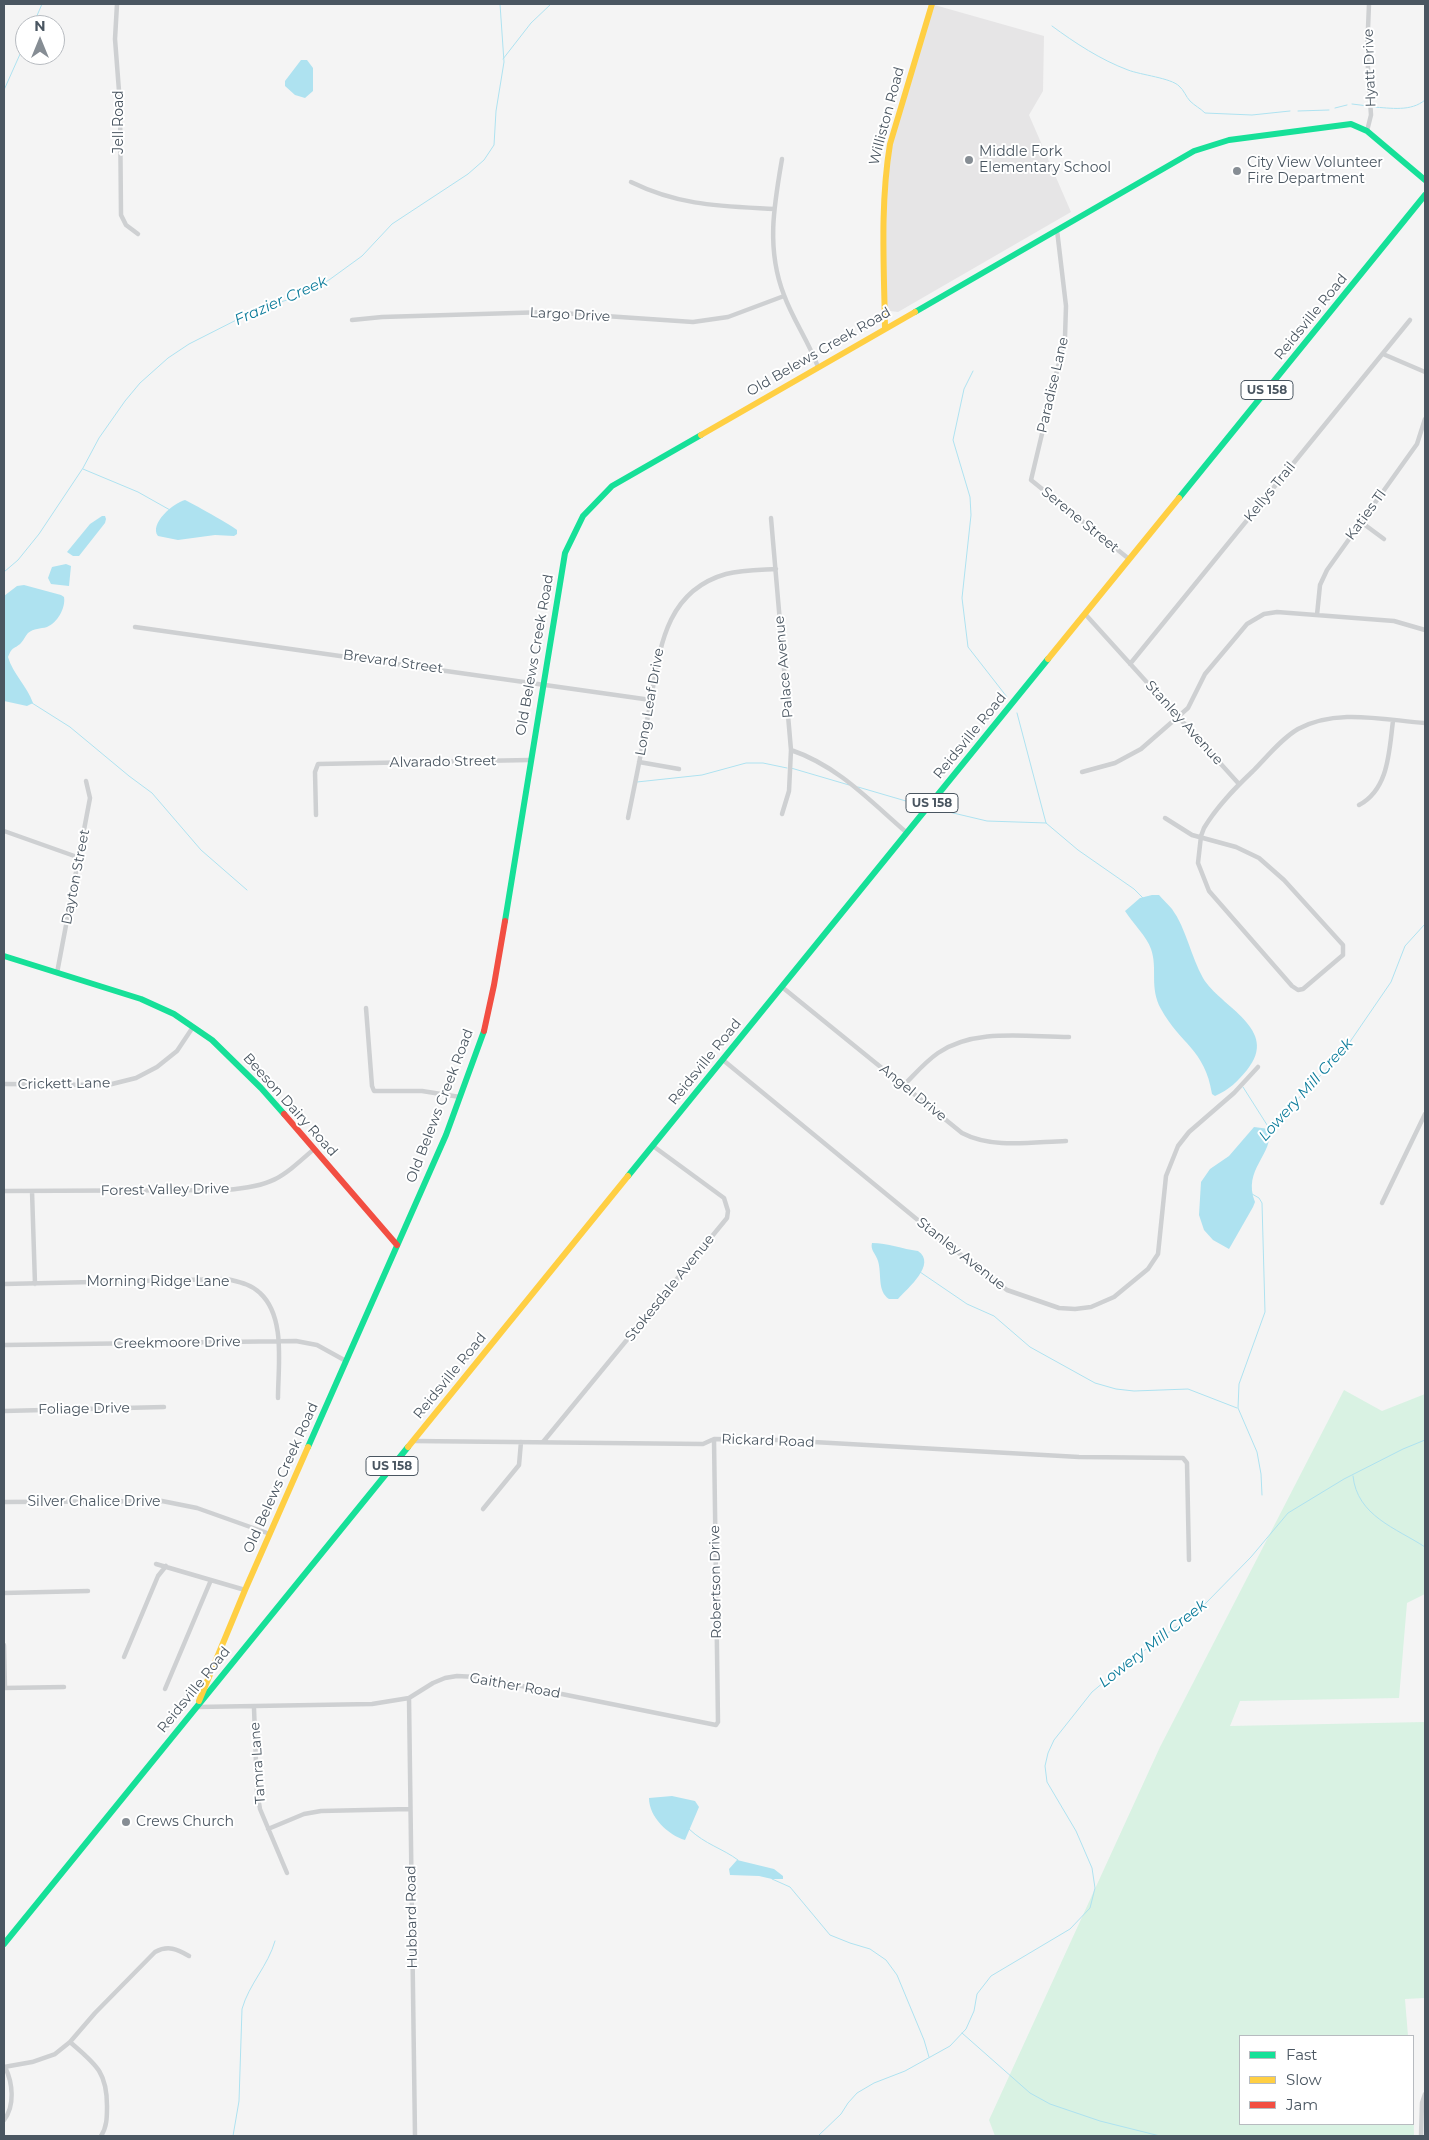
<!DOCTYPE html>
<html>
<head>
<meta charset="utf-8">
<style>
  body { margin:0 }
  #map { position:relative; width:1429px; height:2140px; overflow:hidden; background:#f4f4f4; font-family:Montserrat,sans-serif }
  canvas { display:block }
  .frame { position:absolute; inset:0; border:5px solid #4a5661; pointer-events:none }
  .legend { position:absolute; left:1239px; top:2035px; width:175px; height:90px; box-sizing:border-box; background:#fff; border:1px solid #b7bbc0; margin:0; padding:6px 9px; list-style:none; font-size:15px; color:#4a5661 }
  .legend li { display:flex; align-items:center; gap:10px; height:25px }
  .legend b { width:25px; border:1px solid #b7bbc0 }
  .north { position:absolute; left:15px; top:15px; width:50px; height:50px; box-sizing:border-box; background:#fff; border:1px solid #b7bbc0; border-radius:50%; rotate:0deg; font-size:14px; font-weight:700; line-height:20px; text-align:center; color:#4a5661 }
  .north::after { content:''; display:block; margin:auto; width:18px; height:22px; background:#868d94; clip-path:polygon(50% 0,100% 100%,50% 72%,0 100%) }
</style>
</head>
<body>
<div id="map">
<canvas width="1429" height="2140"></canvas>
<div class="frame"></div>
<ul class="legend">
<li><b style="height:6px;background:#16e098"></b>Fast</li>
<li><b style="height:6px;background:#ffcf43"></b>Slow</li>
<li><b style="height:6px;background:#f24e42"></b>Jam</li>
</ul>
<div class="north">N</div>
</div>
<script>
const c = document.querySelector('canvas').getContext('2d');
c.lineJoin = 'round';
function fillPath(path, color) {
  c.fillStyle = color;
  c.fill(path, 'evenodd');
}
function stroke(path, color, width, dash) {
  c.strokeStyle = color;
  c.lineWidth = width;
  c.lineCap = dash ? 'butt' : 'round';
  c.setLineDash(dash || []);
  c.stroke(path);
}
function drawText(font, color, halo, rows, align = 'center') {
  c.font = font + ' Montserrat,sans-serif';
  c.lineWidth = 4;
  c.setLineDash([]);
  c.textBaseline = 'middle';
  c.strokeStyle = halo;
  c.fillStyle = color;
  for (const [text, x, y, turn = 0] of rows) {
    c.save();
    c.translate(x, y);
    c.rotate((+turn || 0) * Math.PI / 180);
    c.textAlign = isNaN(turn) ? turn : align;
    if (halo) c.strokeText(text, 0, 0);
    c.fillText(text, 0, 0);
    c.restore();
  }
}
fillPath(new Path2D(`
  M 931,4 L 1044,36 L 1043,91 L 1029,115 L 1071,212 L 898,312 L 890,311 L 885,305 L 886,180 L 893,139 Z`), '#e6e5e6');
fillPath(new Path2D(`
  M 1344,1390 L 1382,1411 L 1425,1394 L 1425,1594 L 1407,1603 L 1399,1698 L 1240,1701 L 1230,1726 L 1425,1722 L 1425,1998 L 1405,1999 L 1408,2036 L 1240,2036 L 1240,2124 L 1413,2124 L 1413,2085 L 1414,2136 L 995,2136 L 989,2120 L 1160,1747 Z`), '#d9f2e3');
fillPath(new Path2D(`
  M 301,60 L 307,60 L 313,68 L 313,91 L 305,98 L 295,95 L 285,86 L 285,81 Z
  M 185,500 C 188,501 235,527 237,530 L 237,534 L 234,536 L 215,535 L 178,540 L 158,536 C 149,524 173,503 185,500 Z
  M 102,516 L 105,516 L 106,519 L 105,523 L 79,556 L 73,556 L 67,552 L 90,524 Z
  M 66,564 L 71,566 L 69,586 L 51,584 L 48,578 L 52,567 Z
  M 24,585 L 61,595 L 64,597 C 66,608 57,623 47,627 C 40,629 34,628 28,633 C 25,636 24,640 21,643 C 14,650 13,645 8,657 C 13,674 27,686 33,703 L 27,706 L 4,701 L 4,596 L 17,586 Z
  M 1152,895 L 1159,895 C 1163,900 1168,904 1172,909 C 1186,928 1191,957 1203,978 C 1220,1007 1281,1029 1247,1070 C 1238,1081 1229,1090 1215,1096 L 1212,1094 C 1205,1049 1180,1044 1161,1009 C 1149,987 1158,969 1151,949 C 1147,937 1132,922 1125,911 L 1140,898 Z
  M 1254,1127 L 1269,1129 C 1274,1155 1242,1169 1255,1202 L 1253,1207 L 1229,1249 L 1213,1240 L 1204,1230 L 1199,1215 L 1201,1182 L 1210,1169 L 1229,1156 Z
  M 872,1243 C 888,1243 902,1249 918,1251 C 937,1264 908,1288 898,1299 L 889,1299 C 877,1291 882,1274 878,1261 C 876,1254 870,1250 872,1243 Z
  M 672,1796 L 695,1801 L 699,1807 L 685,1840 C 668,1835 649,1817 649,1798 Z
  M 737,1860 L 774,1869 L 783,1876 L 783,1879 L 772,1879 L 759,1876 L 730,1875 L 729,1869 Z`), '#aee2f0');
stroke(new Path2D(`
  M 33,25 L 42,4
  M 1052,26 C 1075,43 1101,60 1128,70 C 1141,75 1171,78 1179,86 C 1184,90 1186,97 1190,101 C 1195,106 1200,108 1205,113 L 1252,115 L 1290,111
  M 503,59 L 531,23 L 551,4
  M 4,90 L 25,43
  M 1352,104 L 1368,106
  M 1373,107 C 1391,108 1411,112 1425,100
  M 1335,108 L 1347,105
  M 1298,111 L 1329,110
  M 973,371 L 964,389 L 953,440 L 970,497 L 971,515 L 962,598 L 968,647 L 1007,697
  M 83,469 L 138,492 L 170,510
  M 4,572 L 18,560 L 39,534 L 83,468 L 99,438 L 125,401 L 140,383 L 168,358 L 189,344 L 258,309 L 300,296 L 329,280 L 362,256 L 392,224 L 468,174 L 484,160 L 494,145 L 496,111 L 504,62 L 500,4
  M 32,703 L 70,727 L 129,776 L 152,793 L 201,850 L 247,890
  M 1017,713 L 1046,823 L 1078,850 L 1134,889 L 1144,899
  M 791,768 L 849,785
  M 637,782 L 702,775 L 746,763 L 763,763 L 787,768
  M 858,787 L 923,806
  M 932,808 L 987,821 L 1046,823
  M 1243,1087 L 1269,1128
  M 1269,1129 L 1343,1052 L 1391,982 L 1405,946 L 1425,924
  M 1252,1194 L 1259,1198 L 1262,1203 L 1265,1312 L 1239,1384 L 1238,1408 L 1257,1452 L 1261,1474 L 1262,1495
  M 920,1272 L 967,1304 L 994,1316 L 1030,1347 L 1095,1383 L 1116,1389 L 1134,1391 L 1188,1389 L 1237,1408
  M 1353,1476 C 1357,1516 1396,1528 1425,1547
  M 689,1829 C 706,1845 722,1848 738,1860
  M 772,1879 L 790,1887 L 830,1935 L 850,1943 L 870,1949 L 886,1960 L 897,1975 L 924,2040 L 929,2057
  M 962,2033 L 1030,2093 L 1050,2104 L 1100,2121 L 1160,2136
  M 233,2136 L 239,2101 L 242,2009 C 249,1984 268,1966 275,1941
  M 818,2136 L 841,2114 L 848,2103 L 857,2093 L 874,2083 L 905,2071 L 950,2046 L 966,2029 L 974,2011 L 977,1994 L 991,1976 L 1070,1929 L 1090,1908 L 1095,1888 L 1092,1868 L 1076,1831 L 1047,1782 L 1045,1766 L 1048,1753 L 1054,1740 L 1092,1692 L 1129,1661 L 1158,1641 L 1206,1603 L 1251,1557 L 1288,1513 L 1344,1479 L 1403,1449 L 1425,1440`), '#aee2f0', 1);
stroke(new Path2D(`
  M 117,4 L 115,39 L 120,104 L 121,215 L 126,225 L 138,234
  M 1367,131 L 1371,115 L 1367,53 L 1369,4
  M 782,159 C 774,205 766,249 784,295 C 793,320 809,342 818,367
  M 631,182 C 680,206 721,206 774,209
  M 1057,230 L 1066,306 L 1065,337 L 1031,480 L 1129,559
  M 352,320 L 382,317 L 547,312 L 693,322 L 728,317 L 784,296
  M 1383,354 L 1425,372
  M 771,518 L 791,750 L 789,791 L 782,814
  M 1361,522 L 1384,539
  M 1086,615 L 1239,784
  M 1317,615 L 1320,585 L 1327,570 L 1417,444 L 1425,419
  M 135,627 L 651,700
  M 1130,664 L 1410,320
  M 791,750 C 838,766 870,801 906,832
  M 639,762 L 679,769
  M 1082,772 L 1115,763 L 1141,749 L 1188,708 L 1205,674 L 1247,624 L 1264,614 L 1277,612 L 1394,621 L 1425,630
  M 1359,805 C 1389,789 1389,751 1393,721
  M 316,815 L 315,772 L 318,764 L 530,760
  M 628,818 C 636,779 644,739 651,699 C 660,647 666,591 726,574 C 742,570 759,570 776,569
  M 1165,818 L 1192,835 L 1236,847 L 1259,858 L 1284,880 L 1343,945 L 1343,955 L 1303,989 L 1298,990 L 1292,986 L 1209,891 L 1198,863 L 1201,836 L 1204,828 C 1217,806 1235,788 1253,771 C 1267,757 1281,739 1298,729 C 1336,708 1384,720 1425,723
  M 4,831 L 80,858
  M 57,973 L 90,798 L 86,781
  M 782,987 L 962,1133 C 992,1149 1032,1142 1066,1141
  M 366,1008 L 372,1086 L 374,1091 L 422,1091 L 460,1097
  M 723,1060 L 947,1244 L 1007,1290 L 1059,1308 L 1075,1309 L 1091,1307 L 1114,1297 L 1148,1269 L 1158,1254 L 1166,1176 L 1178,1146 L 1189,1132 L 1234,1093 L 1258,1067
  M 4,1084 L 108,1085 L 136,1078 L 157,1067 L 177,1051 L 193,1027
  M 904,1085 C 915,1074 925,1062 938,1053 C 975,1028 1026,1037 1069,1037
  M 4,1191 L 226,1190 C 273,1186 280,1179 314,1149
  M 32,1191 L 35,1284
  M 1382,1203 L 1425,1114
  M 4,1284 L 227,1279 C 239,1282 251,1284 260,1293 C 286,1317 278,1366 278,1398
  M 4,1345 L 296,1341 L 317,1345 L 346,1361
  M 4,1411 L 164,1407
  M 414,1441 L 703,1444 L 714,1439 L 778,1440 L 1079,1457 L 1183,1458 L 1187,1463 L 1189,1560
  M 543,1442 L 727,1218 L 728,1211 L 724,1198 L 653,1146
  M 4,1502 L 162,1501 L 197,1508 L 270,1534
  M 483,1509 L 519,1465 L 521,1442
  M 156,1564 L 245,1590
  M 4,1593 L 88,1591
  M 4,1645 L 5,1688
  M 124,1657 L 158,1576 L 166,1566
  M 4,1688 L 64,1687
  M 165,1689 L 211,1580
  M 409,1698 L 415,2136
  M 197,1707 L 372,1704 L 409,1698 L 433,1683 L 445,1678 L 457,1676 L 477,1677 L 716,1725 L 718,1722 L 714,1439
  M 254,1708 L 257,1791 L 260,1809 L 287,1873
  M 268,1829 L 304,1814 L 321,1811 L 410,1809
  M 70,2042 C 95,2064 107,2071 107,2106 C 107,2117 107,2127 101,2136
  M 4,2067 L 32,2062 L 55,2054 L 70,2042 L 95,2013 L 155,1952 C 168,1945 177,1949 189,1956
  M 4,2120 C 15,2106 13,2083 5,2067
  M 1421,2136 L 1422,2103 L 1425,2094`), '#ced0d2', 4.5);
stroke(new Path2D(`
  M 915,312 L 1194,151 L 1229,140 L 1351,124 L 1367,131 L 1425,180
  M 1179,498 L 1425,195
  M 505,921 L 565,553 L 583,516 L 612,486 L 701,435
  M 4,956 L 141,999 L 174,1014 L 212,1040 L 261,1088 L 284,1114
  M 628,1176 L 1048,659
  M 308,1447 L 446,1135 L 484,1031
  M 4,1944 L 408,1447`), '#16e098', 6);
stroke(new Path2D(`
  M 885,328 C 884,266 880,205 890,144 L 932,4
  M 701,435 L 915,312
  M 1048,659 L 1179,498
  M 408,1447 L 628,1176
  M 199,1701 L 245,1590 L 308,1447`), '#ffcf43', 6);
stroke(new Path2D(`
  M 484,1031 L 494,985 L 505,921
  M 284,1114 L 397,1245`), '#f24e42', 6);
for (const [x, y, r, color] of [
  [969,160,5,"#868d94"],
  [1237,171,5,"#868d94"],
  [126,1822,5,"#868d94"]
]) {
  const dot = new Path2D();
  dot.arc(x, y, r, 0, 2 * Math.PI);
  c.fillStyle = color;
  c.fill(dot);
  stroke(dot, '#fff', 2);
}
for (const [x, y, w] of [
  [1267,390,52],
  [932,803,52],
  [392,1466,52]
]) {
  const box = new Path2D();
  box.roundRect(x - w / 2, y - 9.5, w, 19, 4);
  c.fillStyle = '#fff';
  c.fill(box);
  stroke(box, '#4a5661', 1);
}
drawText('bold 12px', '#4a5661', null, [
  ["US 158",1267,390],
  ["US 158",932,803],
  ["US 158",392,1466]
]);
drawText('14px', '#4a5661', '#fff', [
  ["Hyatt Drive",1370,68,-92],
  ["Williston Road",887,116,-75],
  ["Jell Road",119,122,-90],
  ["Largo Drive",570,315,3],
  ["Reidsville Road",1311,317,-51],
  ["Old Belews Creek Road",819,352,-30],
  ["Paradise Lane",1053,385,-77],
  ["Kellys Trail",1270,492,-51],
  ["Katies Tl",1366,515,-54],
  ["Serene Street",1080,520,39],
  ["Old Belews Creek Road",535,655,-80],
  ["Brevard Street",393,662,8],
  ["Palace Avenue",784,667,-95],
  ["Long Leaf Drive",650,702,-80],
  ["Stanley Avenue",1184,723,48],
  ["Reidsville Road",970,736,-51],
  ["Alvarado Street",443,762,-1],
  ["Dayton Street",76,877,-79],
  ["Reidsville Road",705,1062,-51],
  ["Crickett Lane",64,1084,-1],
  ["Angel Drive",913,1093,39],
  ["Beeson Dairy Road",290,1105,48],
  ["Old Belews Creek Road",440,1106,-69],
  ["Forest Valley Drive",165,1190,-1],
  ["Stanley Avenue",961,1254,38],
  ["Morning Ridge Lane",158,1282],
  ["Stokesdale Avenue",670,1288,-51],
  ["Creekmoore Drive",177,1343,-1],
  ["Reidsville Road",450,1376,-51],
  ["Foliage Drive",84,1409,-1],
  ["Rickard Road",768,1441,2],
  ["Old Belews Creek Road",281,1478,-66],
  ["Silver Chalice Drive",94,1502],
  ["Robertson Drive",716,1582,-91],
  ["Gaither Road",515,1686,10],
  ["Reidsville Road",194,1690,-51],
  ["Tamra Lane",258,1763,-94],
  ["Hubbard Road",412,1917,-91]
]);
drawText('14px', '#4a5661', '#fff', [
  ["Middle Fork",979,152],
  ["Elementary School",979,168],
  ["City View Volunteer",1247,163],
  ["Fire Department",1247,179],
  ["Crews Church",136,1822]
], 'left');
drawText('italic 15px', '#0c7c9b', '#fff', [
  ["Frazier Creek",281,301,-24],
  ["Lowery Mill Creek",1306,1090,-48],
  ["Lowery Mill Creek",1153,1644,-38]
]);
</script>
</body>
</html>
